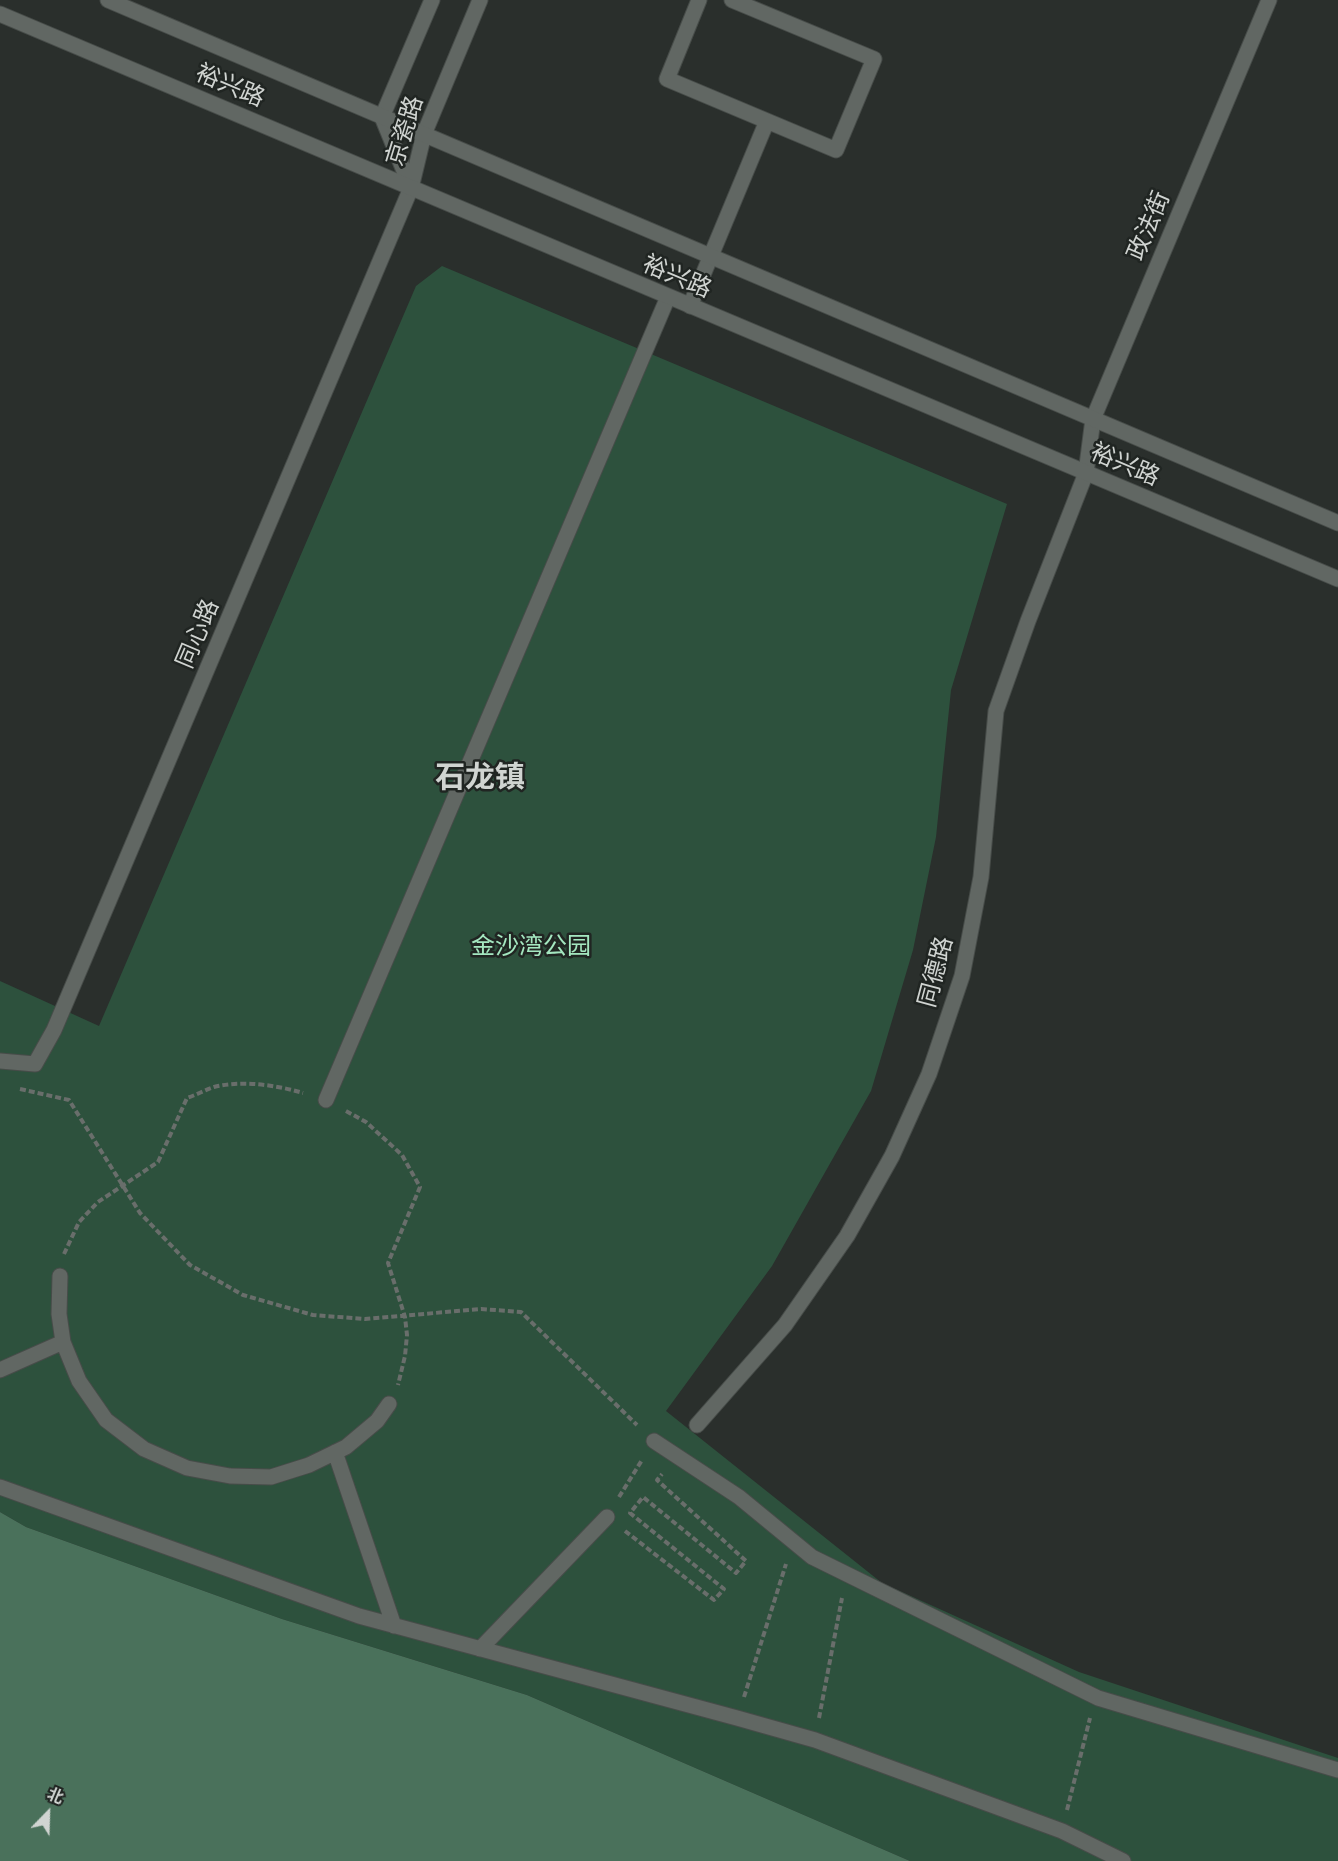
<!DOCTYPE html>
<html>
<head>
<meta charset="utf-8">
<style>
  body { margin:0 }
  #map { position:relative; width:1338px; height:1861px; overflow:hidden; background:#2a2f2c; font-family:"Alegreya Sans","Noto Sans SC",sans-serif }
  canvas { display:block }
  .north { position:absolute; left:18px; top:1783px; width:60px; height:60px; -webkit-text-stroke:4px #202522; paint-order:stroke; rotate:23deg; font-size:16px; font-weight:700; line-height:24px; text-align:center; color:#d0d4d1 }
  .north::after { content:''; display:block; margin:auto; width:21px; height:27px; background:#d0d4d1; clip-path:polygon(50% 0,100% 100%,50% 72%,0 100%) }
</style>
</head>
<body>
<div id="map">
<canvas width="1338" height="1861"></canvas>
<div class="north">北</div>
</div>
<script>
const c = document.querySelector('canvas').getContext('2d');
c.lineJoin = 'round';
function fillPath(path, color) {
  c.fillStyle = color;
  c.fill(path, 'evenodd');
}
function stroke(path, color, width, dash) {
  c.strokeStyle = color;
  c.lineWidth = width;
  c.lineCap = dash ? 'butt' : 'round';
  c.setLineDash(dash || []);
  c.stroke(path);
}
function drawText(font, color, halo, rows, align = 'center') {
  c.font = font + ' "Alegreya Sans","Noto Sans SC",sans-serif';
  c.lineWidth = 5;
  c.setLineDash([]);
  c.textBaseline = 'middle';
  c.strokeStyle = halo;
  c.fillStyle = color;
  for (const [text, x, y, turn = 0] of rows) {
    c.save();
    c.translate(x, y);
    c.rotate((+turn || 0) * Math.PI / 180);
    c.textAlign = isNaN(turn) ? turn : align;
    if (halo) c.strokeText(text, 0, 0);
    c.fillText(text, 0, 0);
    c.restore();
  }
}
fillPath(new Path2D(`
  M 442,266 L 1007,504 L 951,690 L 936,837 L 913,950 L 871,1091 L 772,1266 L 666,1411 L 882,1583 L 1079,1672 L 1338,1758 L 1338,1861 L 910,1861 L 527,1695 L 282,1619 L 26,1527 L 0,1512 L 0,981 L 99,1026 L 416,286 Z`), '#2d513d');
fillPath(new Path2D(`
  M 0,1512 L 26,1527 L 282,1619 L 527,1695 L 910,1861 L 0,1861 Z`), '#4a715b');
const service = new Path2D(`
  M 699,0 L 667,79 L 836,150 L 874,59 L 732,0
  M 690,306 L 767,121
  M 60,1276 L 59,1314 L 63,1342 L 79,1381 L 106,1420 L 144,1449 L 187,1468 L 230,1476 L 271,1477 L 309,1465 L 346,1447 L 377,1421 L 389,1404
  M 0,1370 L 63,1342
  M 335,1452 L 394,1626
  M 0,1487 L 359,1616 L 737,1718 L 815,1740 L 1062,1831 L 1123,1861
  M 480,1649 L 607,1517`);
const pedestrian = new Path2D(`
  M 326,1100 L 668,297`);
const minor = new Path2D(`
  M 0,1061 L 35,1064 L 54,1030 L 411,188
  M 697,1425 L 785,1325 L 847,1236 L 892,1156 L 929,1074 L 962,976 L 981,877 L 996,711 L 1028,621 L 1086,473 L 1093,419 L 1269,0
  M 654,1441 L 739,1497 L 812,1557 L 1098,1698 L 1338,1770`);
const tertiary = new Path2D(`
  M 411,188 L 382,117 L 432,0
  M 411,188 L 424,134 L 480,0`);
const secondary = new Path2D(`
  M 108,0 L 1338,523
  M 0,14 L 1338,579`);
stroke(service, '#474c49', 17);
stroke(pedestrian, '#474c49', 17);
stroke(minor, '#474c49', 17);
stroke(tertiary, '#474c49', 17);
stroke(secondary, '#474c49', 17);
stroke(new Path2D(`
  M 20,1089 L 69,1100 L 140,1213 L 190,1265 L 243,1295 L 313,1315 L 365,1319 L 481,1309 L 521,1312 L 637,1425
  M 346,1111 L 366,1122 L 402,1155 L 420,1187 L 388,1263 L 405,1317 L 407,1335 L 405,1356 L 398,1385
  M 64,1254 L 79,1222 L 98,1202 L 158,1162 L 187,1098 C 196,1095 205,1090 214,1087 C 242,1080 276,1085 303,1093
  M 619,1497 L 642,1460
  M 625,1531 L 714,1600 L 724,1589 L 630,1513 L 643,1497 L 736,1573 L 746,1561 L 657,1480 L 662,1474
  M 744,1697 L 786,1564
  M 819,1718 L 842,1598
  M 1067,1810 L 1090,1718`), '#696e6b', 4, [6, 3]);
stroke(service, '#616763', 15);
stroke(pedestrian, '#616763', 15);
stroke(minor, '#616763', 15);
stroke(tertiary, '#616763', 15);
stroke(secondary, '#616763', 15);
drawText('24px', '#d0d4d1', '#202522', [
  ["裕兴路",230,86,23],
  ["京瓷路",405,131,-73],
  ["政法街",1149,226,-67],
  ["裕兴路",677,277,23],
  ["裕兴路",1125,465,23],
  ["同心路",198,634,-67],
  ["同德路",936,972,-75]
]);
drawText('24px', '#a4e7c0', '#202522', [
  ["金沙湾公园",531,947]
]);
drawText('bold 30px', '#d0d4d1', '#202522', [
  ["石龙镇",480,778]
]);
</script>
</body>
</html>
